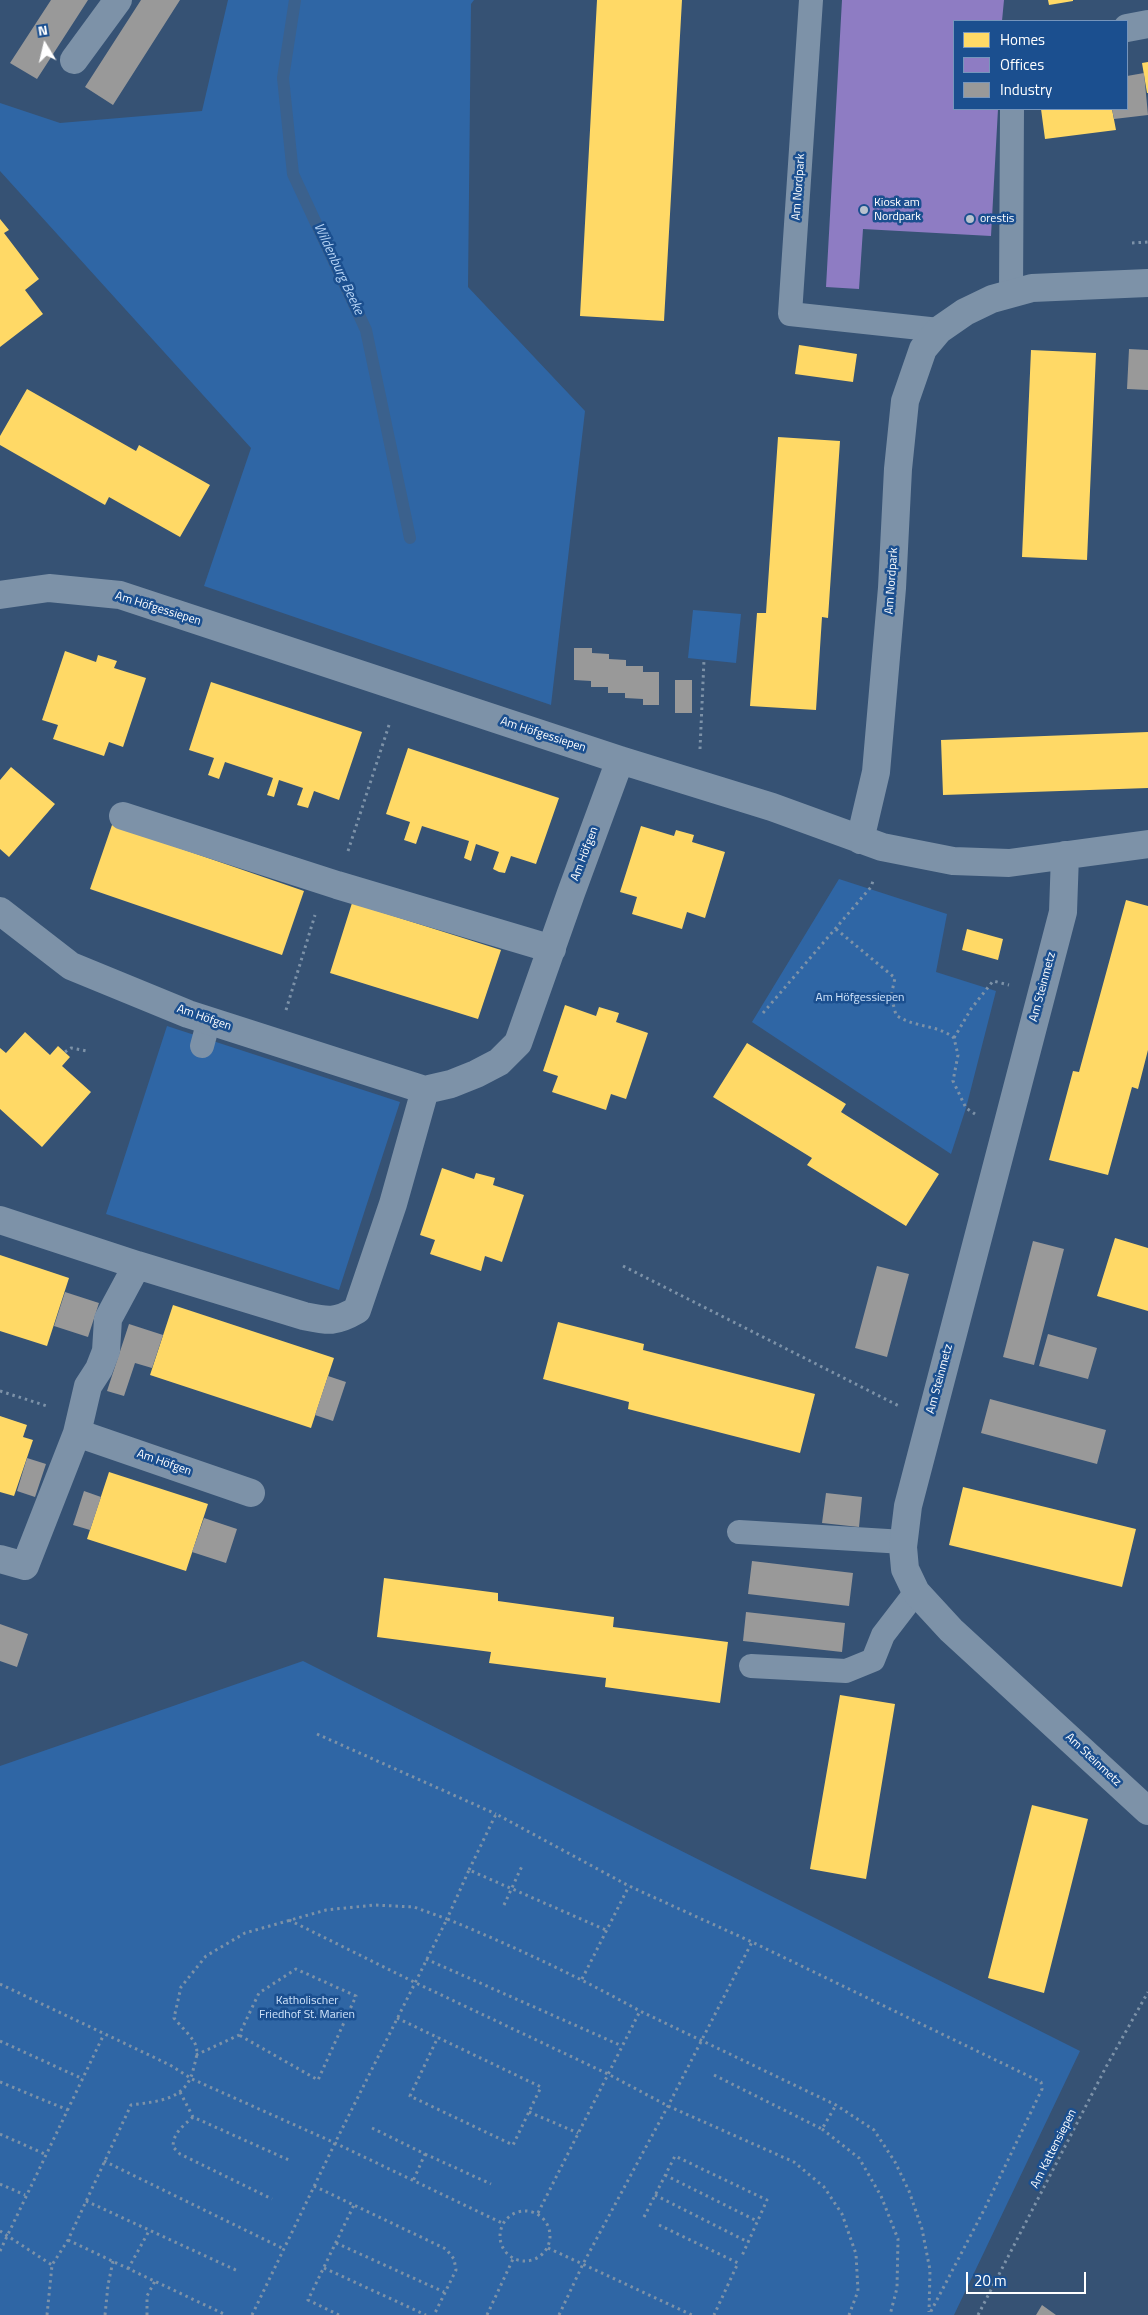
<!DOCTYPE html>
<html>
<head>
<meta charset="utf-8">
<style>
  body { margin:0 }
  #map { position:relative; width:1148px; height:2315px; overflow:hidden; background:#365274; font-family:"Titillium Web",sans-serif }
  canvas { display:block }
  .legend { position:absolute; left:953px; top:20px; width:175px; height:90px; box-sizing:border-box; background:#1b4f8f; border:1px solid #7695bc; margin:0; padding:6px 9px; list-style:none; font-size:15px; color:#fff }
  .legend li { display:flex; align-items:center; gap:10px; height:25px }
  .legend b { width:25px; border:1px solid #7695bc }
  .north { position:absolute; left:20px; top:20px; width:50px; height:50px; -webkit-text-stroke:4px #1b4f8f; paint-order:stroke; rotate:351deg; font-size:14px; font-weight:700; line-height:20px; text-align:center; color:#fff }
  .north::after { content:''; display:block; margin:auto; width:18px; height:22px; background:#fff; clip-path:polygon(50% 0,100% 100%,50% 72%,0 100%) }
  .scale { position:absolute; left:966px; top:2272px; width:120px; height:22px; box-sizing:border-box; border:2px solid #fff; border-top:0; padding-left:6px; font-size:15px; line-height:18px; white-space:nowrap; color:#fff; -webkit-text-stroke:4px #1b4f8f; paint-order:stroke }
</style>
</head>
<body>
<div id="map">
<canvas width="1148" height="2315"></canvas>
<ul class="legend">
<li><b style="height:14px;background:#ffd966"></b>Homes</li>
<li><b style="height:14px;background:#8e7cc3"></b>Offices</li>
<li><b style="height:14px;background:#999"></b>Industry</li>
</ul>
<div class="north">N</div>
<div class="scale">20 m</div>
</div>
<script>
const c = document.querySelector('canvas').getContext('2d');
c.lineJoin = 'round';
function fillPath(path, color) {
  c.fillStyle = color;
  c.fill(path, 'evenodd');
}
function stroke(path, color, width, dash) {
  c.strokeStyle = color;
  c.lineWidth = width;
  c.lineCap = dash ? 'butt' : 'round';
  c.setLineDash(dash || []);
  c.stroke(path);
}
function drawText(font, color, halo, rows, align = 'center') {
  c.font = font + ' "Titillium Web",sans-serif';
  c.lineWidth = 5;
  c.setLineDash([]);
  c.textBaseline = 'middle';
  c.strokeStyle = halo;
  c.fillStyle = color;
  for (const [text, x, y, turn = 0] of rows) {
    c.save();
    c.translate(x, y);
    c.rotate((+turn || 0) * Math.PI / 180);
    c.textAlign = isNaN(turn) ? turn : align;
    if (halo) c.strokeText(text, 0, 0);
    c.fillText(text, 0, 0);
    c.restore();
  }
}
fillPath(new Path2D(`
  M 228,0 L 474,0 L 471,4 L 468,287 L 585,411 L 551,705 L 204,586 L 251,448 L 0,171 L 0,103 L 60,123 L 202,111 Z
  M 693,610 L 741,614 L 736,663 L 688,658 Z
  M 839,879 L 947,914 L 936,972 L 996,991 L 966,1108 L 951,1154 L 752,1022 Z
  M 167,1026 L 400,1102 L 339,1290 L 106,1214 Z
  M 303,1661 L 1080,2051 L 954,2315 L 0,2315 L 0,1766 Z`), '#2f66a5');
fillPath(new Path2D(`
  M 597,0 L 682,0 L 664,321 L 580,316 Z
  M 1048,0 L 1073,0 L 1073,1 L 1049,5 Z
  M 1148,62 L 1148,93 L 1147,93 L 1142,63 Z
  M 1041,109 L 1112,109 L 1116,130 L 1045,139 Z
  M 0,219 L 9,230 L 4,233 L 39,279 L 25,290 L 43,314 L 0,347 Z
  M 799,345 L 857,354 L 853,382 L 795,374 Z
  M 1031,350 L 1096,353 L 1087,560 L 1022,557 Z
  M 27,389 L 136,451 L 139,445 L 210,485 L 180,537 L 109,497 L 105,505 L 0,445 L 0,436 Z
  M 778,437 L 840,441 L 828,618 L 822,617 L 816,710 L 750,706 L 757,613 L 766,613 Z
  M 65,651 L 96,662 L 98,655 L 117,661 L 114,668 L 146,678 L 123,747 L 109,742 L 104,756 L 53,739 L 58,725 L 42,720 Z
  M 211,682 L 362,732 L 339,800 L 314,791 L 308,808 L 297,805 L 303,788 L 279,780 L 274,797 L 267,795 L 273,778 L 225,762 L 219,779 L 208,775 L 214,758 L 189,750 Z
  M 1148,732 L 1148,788 L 943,795 L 941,740 Z
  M 408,748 L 559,798 L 536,864 L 511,856 L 505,873 L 499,872 L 493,869 L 499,852 L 476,844 L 471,861 L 464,858 L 469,841 L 422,826 L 416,844 L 404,840 L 410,822 L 386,814 Z
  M 11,767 L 55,804 L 9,857 L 0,849 L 0,780 Z
  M 112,825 L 304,891 L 282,955 L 90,889 Z
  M 641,826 L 674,836 L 676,830 L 694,835 L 692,842 L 725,852 L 705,918 L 687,912 L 682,929 L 632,914 L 637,897 L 620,892 Z
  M 1126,900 L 1148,906 L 1148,1050 L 1138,1089 L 1132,1087 L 1108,1175 L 1049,1160 L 1073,1071 L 1079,1072 Z
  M 352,903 L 501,950 L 478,1019 L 330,973 Z
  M 967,929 L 1003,939 L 998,960 L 962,950 Z
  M 565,1005 L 596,1016 L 599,1007 L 619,1013 L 616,1022 L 648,1033 L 626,1099 L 611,1094 L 606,1110 L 552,1092 L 558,1076 L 543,1071 Z
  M 25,1032 L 50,1055 L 58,1046 L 70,1057 L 62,1066 L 91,1092 L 42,1147 L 0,1109 L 0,1048 L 6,1053 Z
  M 747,1043 L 846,1104 L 841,1112 L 939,1174 L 906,1226 L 807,1165 L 812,1158 L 713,1097 Z
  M 442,1168 L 474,1179 L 476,1173 L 495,1178 L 493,1185 L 524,1195 L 502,1262 L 485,1256 L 481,1271 L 430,1254 L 435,1240 L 420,1235 Z
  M 1115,1238 L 1148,1248 L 1148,1311 L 1097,1296 Z
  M 0,1255 L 69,1278 L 47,1346 L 0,1331 Z
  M 173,1305 L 334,1358 L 311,1428 L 150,1375 Z
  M 558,1322 L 644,1344 L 643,1350 L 815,1394 L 800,1453 L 628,1409 L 629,1402 L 543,1379 Z
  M 0,1416 L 27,1425 L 23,1437 L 33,1440 L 14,1496 L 0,1492 Z
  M 109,1472 L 208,1504 L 186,1571 L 87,1539 Z
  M 963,1487 L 1136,1529 L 1122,1587 L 949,1545 Z
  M 384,1578 L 498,1593 L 498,1601 L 614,1617 L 613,1627 L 728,1642 L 720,1703 L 605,1687 L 606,1678 L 489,1663 L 491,1652 L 377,1637 Z
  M 840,1695 L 895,1704 L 866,1879 L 810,1869 Z
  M 1032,1805 L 1088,1819 L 1044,1993 L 988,1978 Z`), '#ffd966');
fillPath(new Path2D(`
  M 842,0 L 1004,0 L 1002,21 L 954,21 L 954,109 L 998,109 L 991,236 L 863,229 L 859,289 L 826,287 Z`), '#8e7cc3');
fillPath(new Path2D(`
  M 51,0 L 88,0 L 37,79 L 10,63 Z
  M 141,0 L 180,0 L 113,105 L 85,87 Z
  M 1144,73 L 1148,115 L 1114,119 L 1112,109 L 1127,109 L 1127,76 Z
  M 1129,349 L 1148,350 L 1148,390 L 1127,389 Z
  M 574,648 L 592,648 L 592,653 L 609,654 L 609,659 L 626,660 L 626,666 L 643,666 L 643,672 L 659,672 L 659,705 L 643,705 L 643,699 L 625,698 L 625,693 L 608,693 L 608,687 L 591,687 L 591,681 L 574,680 Z
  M 675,680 L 692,680 L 692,713 L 675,713 Z
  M 1033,1241 L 1064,1249 L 1034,1365 L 1003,1357 Z
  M 877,1266 L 909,1274 L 887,1357 L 855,1348 Z
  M 65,1292 L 99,1303 L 88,1337 L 54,1326 Z
  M 129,1324 L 163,1335 L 152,1368 L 135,1363 L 124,1396 L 107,1391 Z
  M 1048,1334 L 1097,1348 L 1088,1379 L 1039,1366 Z
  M 328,1376 L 346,1382 L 333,1421 L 315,1415 Z
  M 990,1399 L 1106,1430 L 1097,1464 L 981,1433 Z
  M 27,1458 L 46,1464 L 35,1497 L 17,1491 Z
  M 84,1491 L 101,1497 L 90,1530 L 73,1525 Z
  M 826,1493 L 862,1497 L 859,1527 L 822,1523 Z
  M 204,1518 L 237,1529 L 226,1563 L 192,1552 Z
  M 752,1561 L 853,1573 L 849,1606 L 748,1594 Z
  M 746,1612 L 845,1623 L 842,1652 L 743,1641 Z
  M 0,1624 L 28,1634 L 17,1667 L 0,1661 Z
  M 1042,2305 L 1056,2315 L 1036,2315 Z`), '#999');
stroke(new Path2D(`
  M 295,0 L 283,78 L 293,174 L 366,330 L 410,538`), '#3b618d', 12);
stroke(new Path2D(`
  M 1132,243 L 1148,242
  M 700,749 L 704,660
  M 348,851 L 390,722
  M 836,929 L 895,978 L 891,996 L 896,1015 C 914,1028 937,1024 954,1038 L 958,1055 L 953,1081 L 966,1108 L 975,1114
  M 286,1010 L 315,915
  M 763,1013 L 871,887 L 873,881
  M 954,1038 L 971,1009 L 993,981 L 1009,985
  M 65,1052 L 71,1048 L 87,1051
  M 623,1266 L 899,1406
  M 0,1391 L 47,1406
  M 317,1734 L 496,1814
  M 469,1870 L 496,1814 L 629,1886 L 752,1942 L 1041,2082 L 1042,2089 L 985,2208 L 929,2315
  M 504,1905 L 522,1866
  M 289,1920 L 414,1982 L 608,2074 L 668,2106 L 794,2162 L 824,2187 L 842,2214 L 856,2254 L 858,2291 L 849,2315
  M 426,1959 L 622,2046
  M 582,1979 L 629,1886
  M 0,1984 L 170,2065 L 192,2079 L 335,2143 L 502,2223
  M 397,2018 L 541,2087 L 513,2145 L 410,2096 L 438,2037
  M 0,2041 L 83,2079
  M 196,2055 L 239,2035 L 259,1993 L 296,1969 L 356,1996 L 318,2080 L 239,2035
  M 714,2075 L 822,2129 L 836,2105
  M 0,2082 L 68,2110
  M 180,2092 L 193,2117 L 291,2161
  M 529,2112 L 578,2133
  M 193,2117 C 183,2126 173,2133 173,2147 L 180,2154 L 272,2199
  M 372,2128 L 425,2154 L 413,2181
  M 822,2129 L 859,2158 L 881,2196 L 898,2239 L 897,2288 L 890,2315
  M 0,2134 L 47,2155
  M 425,2154 L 491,2184
  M 104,2161 L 284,2249
  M 665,2175 L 757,2221
  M 0,2184 L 25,2195
  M 314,2186 L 446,2249 L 454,2259 L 456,2270 L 434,2315
  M 655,2195 L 748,2242
  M 86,2201 L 238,2271
  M500 2236a25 25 0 1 1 50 0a25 25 0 1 1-50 0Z
  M 538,2213 L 640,2011 L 836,2105 L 874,2130 L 895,2162 L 909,2191 L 922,2229 L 930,2270 L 929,2312
  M 644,2217 L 675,2156 L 767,2200 L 741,2258
  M 659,2225 L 738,2263 L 714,2315
  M 0,2231 L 52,2265
  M 68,2240 L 226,2315
  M 336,2243 L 444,2292
  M 548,2248 L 692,2315
  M 0,2251 L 104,2034
  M 324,2268 L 426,2315
  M 128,2269 L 149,2231
  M 47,2315 L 52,2265 L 68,2240 L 131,2105 C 160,2101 188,2100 194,2066 C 196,2060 198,2052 196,2046 C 193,2037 180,2026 174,2018 L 181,1987 L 206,1956 L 245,1933 L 326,1910 L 375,1905 L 414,1907 L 447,1919 L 469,1870 L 606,1930
  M 105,2315 L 108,2285 L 113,2261
  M 147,2315 L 147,2296 L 155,2281
  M 252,2315 L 335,2143 L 447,1919 C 513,1946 577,1976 640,2011
  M 339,2315 L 308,2300 L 354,2205
  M 487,2315 L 513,2259
  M 559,2315 L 583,2264 L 668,2106 L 752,1942
  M 978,2315 L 1106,2067 L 1148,1992`), '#7d92a8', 3, [2.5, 4]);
stroke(new Path2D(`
  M 811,0 L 790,314 L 939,330
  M 1011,294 L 1012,109
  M 202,1046 L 209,1020
  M 739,1532 L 904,1542
  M 751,1666 L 846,1671 L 873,1660 L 883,1635 L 916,1592`), '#7d92a8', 24);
stroke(new Path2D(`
  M 1127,28 L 1148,24
  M 74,60 L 118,0
  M 0,595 L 49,588 L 120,595 L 620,760 L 772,807 L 882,847 L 953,861 L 1009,863 L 1148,844
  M 123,816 L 337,885 L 552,949
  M 860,840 L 876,772 L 892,588 L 898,469 L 905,401 L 923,349 L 939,330 L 965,312 L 992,299 L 1032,288 L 1148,283
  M 1065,855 L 1063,912 L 908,1506 L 903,1547 L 905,1569 L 916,1592 L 951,1630 L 1148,1811
  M 0,911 L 71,966 L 188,1014 L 425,1090
  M 0,1220 L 137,1265
  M 77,1433 L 251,1493
  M 0,1559 L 25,1566 L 77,1433 L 88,1386 L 99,1369 L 106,1351 L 108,1319 L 137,1265 L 304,1316 C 328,1321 335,1323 357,1310 L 393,1204 L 425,1090 L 451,1084 L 476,1074 L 499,1062 L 518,1043 L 571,893 L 620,760`), '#7d92a8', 28);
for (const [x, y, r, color] of [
  [864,210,5,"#b9c2ce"],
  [970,219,5,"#b9c2ce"]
]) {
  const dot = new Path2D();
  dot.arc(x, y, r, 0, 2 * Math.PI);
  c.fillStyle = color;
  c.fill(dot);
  stroke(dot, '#1b4f8f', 2);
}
drawText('12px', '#fff', '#1b4f8f', [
  ["Am Nordpark",799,187,-86],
  ["Am Nordpark",892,581,-86],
  ["Am Höfgessiepen",158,609,17],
  ["Am Höfgessiepen",543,735,18],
  ["Am Höfgen",585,854,-69],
  ["Am Steinmetz",1043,987,-75],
  ["Am Höfgen",204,1018,19],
  ["Am Steinmetz",940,1379,-75],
  ["Am Höfgen",164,1463,19],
  ["Am Steinmetz",1093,1760,43],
  ["Am Kattensiepen",1054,2149,-63]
]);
drawText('12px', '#fff', '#1b4f8f', [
  ["Kiosk am",874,203],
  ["Nordpark",874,217],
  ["orestis",980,219]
], 'left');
drawText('12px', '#cfe3fa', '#1b4f8f', [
  ["Am Höfgessiepen",860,998],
  ["Katholischer",307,2001],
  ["Friedhof St. Marien",307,2015]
]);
drawText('italic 14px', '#b5d3f5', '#1b4f8f', [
  ["Wildenburg Beeke",338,269,65]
]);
</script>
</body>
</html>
